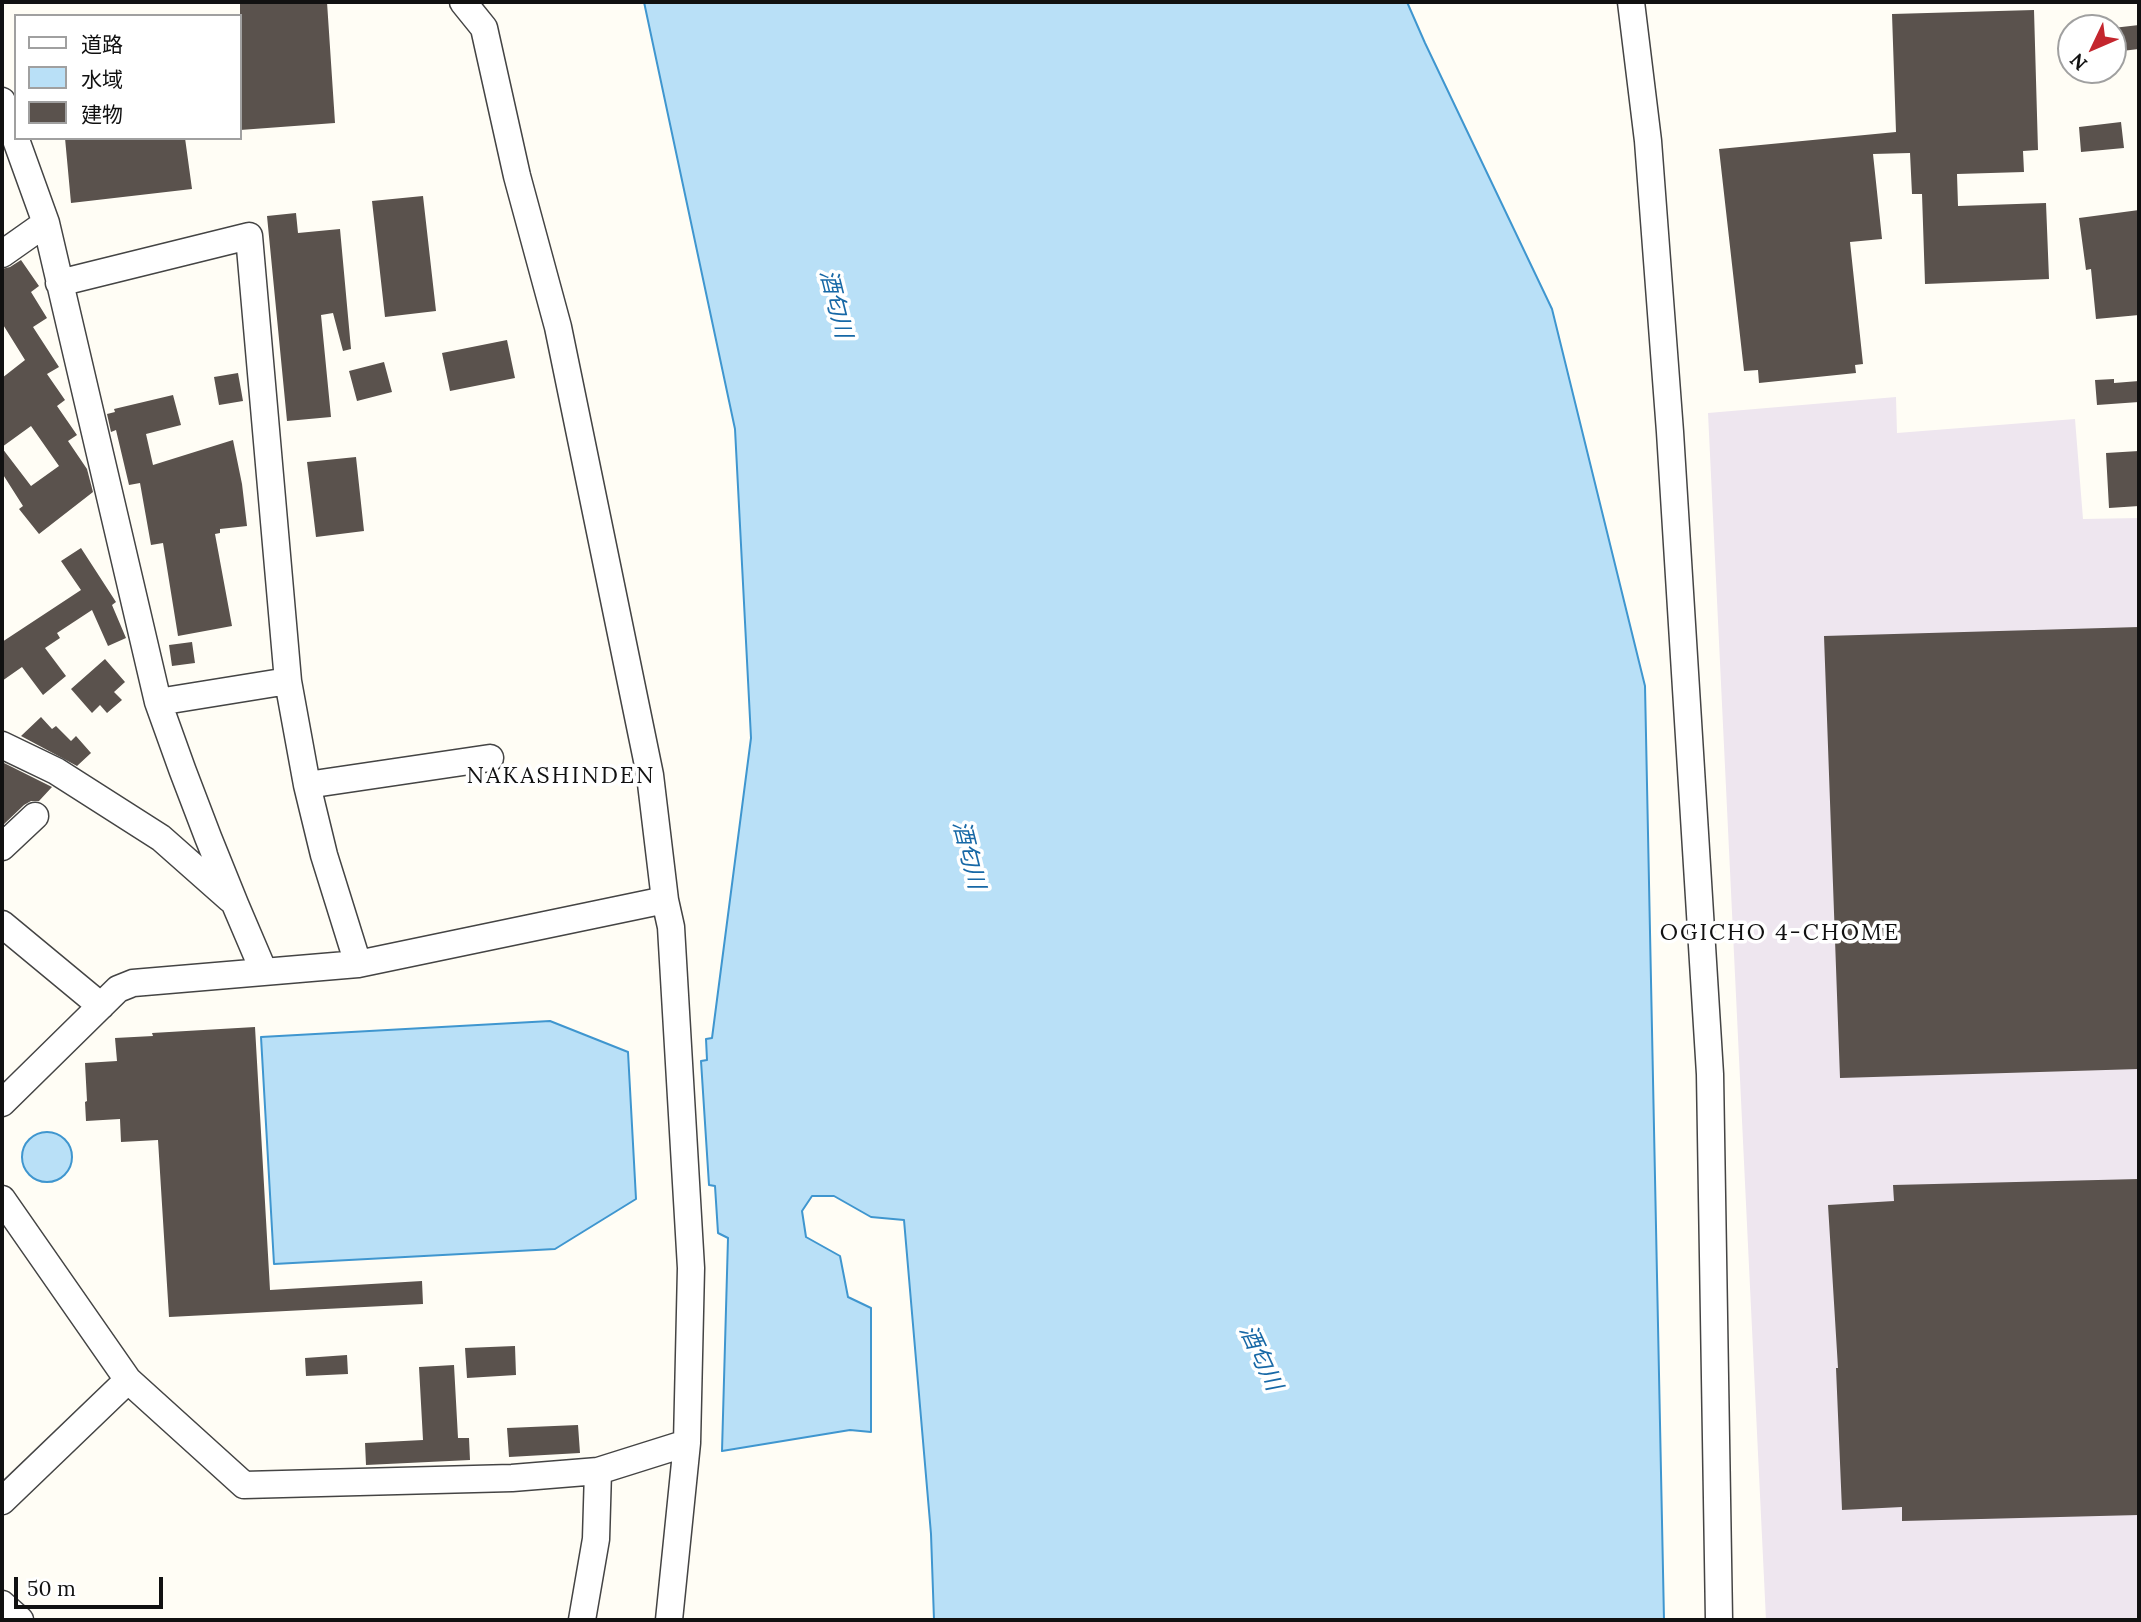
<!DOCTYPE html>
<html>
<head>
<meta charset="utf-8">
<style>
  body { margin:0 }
  #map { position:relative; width:2141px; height:1622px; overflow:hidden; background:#fffdf5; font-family:Lora,"Noto Sans JP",serif }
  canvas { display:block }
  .frame { position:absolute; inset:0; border:4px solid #111; pointer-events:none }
  .legend { position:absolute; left:14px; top:14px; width:228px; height:126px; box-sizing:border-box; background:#fff; border:2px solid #a0a0a0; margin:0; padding:9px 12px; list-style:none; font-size:21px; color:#111 }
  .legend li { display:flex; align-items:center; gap:14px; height:35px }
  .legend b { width:35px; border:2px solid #a0a0a0 }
  .north { position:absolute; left:2057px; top:14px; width:70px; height:70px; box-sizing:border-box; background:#fff; border:2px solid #a0a0a0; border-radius:50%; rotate:226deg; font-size:19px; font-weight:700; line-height:28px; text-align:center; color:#111 }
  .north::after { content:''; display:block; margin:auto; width:24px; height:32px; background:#c4262e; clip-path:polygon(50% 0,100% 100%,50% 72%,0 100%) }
  .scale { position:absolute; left:14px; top:1577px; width:149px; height:32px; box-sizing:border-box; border:4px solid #111; border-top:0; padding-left:9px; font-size:21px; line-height:24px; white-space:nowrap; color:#111; -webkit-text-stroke:5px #fff; paint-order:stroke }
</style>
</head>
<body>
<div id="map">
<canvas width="2141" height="1622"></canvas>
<div class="frame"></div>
<ul class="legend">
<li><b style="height:9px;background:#fff"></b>道路</li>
<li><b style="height:19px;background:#b9e0f7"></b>水域</li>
<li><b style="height:19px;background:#5a524d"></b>建物</li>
</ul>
<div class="north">N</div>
<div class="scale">50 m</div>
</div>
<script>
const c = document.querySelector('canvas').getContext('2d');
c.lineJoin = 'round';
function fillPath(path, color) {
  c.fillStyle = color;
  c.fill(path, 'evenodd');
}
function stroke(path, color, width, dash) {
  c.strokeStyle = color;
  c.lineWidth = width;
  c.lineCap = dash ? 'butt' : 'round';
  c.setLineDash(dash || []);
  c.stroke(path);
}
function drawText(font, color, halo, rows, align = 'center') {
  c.font = font + ' Lora,"Noto Sans JP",serif';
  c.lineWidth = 7;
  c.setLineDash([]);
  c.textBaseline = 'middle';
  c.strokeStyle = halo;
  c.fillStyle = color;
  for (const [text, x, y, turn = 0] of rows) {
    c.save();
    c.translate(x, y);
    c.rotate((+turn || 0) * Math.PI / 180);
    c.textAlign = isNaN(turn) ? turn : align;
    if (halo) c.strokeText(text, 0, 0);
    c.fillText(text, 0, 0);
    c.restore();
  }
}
fillPath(new Path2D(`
  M 1896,397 L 1897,433 L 2075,419 L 2083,519 L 2139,518 L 2139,1620 L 1766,1620 L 1708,413 Z`), '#eee6ef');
const water = new Path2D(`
  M 644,2 L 1407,2 L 1425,43 L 1552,309 L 1645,686 L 1664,1620 L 934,1620 L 931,1534 L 904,1220 L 871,1217 L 834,1196 L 812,1196 L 802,1211 L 806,1237 L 840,1256 L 848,1297 L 871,1308 L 871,1432 L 850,1430 L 722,1451 L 728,1238 L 718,1233 L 715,1186 L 709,1185 L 701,1061 L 707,1060 L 706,1039 L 712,1038 L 751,738 L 735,429 Z
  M 550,1021 L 628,1052 L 636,1199 L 555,1249 L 274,1264 L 261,1037 Z
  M22 1157a25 25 0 1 1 50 0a25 25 0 1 1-50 0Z`);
fillPath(water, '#b9e0f7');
stroke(water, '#3f96cf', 2);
fillPath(new Path2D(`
  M 240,2 L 327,2 L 335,123 L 240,130 Z
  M 2034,10 L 2038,150 L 2023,151 L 2024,172 L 1957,174 L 1958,206 L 2046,203 L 2049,279 L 1925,284 L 1922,194 L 1912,194 L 1910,153 L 1873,154 L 1882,239 L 1850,242 L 1863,364 L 1855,365 L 1856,373 L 1759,383 L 1758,370 L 1744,371 L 1719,149 L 1896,132 L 1892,14 Z
  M 2139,25 L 2139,49 L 2113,52 L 2113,28 Z
  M 2121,122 L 2124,148 L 2081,152 L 2079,127 Z
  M 65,138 L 185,138 L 192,189 L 71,203 Z
  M 423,196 L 436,311 L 385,317 L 372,201 Z
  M 2139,210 L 2139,315 L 2096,319 L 2091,269 L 2086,270 L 2079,218 Z
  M 296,213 L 298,233 L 340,229 L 351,349 L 343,351 L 333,313 L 321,315 L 331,417 L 287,421 L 267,216 Z
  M 21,260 L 39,286 L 31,292 L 47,318 L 33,327 L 59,367 L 47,374 L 65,400 L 57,406 L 77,435 L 68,441 L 87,469 L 93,492 L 39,534 L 19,509 L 23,506 L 2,473 L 2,448 L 31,486 L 59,466 L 31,426 L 2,447 L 2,378 L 25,360 L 2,323 L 2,269 L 10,267 Z
  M 507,340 L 515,378 L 450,391 L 442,353 Z
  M 384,362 L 392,392 L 357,401 L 349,371 Z
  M 238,373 L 243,401 L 219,405 L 214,377 Z
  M 2114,379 L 2114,383 L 2139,381 L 2139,402 L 2097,405 L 2095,380 Z
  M 173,395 L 181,425 L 146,434 L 153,465 L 233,440 L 242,484 L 247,526 L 220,529 L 220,533 L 215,534 L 232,626 L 178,636 L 163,543 L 151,545 L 140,483 L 129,485 L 116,430 L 111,432 L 107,414 L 115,412 L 114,409 Z
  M 2139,451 L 2139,506 L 2109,508 L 2106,453 Z
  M 356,457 L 364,531 L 316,537 L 307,462 Z
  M 81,548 L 116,602 L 112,605 L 126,638 L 108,646 L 92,610 L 57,633 L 60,638 L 45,648 L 66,676 L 43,695 L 22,667 L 2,681 L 2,642 L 81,590 L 61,561 Z
  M 2139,627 L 2139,1069 L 1840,1078 L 1824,636 Z
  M 192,642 L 195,663 L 172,666 L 169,645 Z
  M 105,659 L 125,682 L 114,692 L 122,700 L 107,713 L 100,705 L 92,713 L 71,689 Z
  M 41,717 L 52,729 L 56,726 L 71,741 L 76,736 L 91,753 L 77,766 L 21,736 Z
  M 2,762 L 52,787 L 39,801 L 31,801 L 24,805 L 2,826 Z
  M 255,1027 L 270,1290 L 422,1281 L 423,1304 L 169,1317 L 158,1140 L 121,1142 L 120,1119 L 86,1121 L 85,1102 L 87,1101 L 85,1063 L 117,1061 L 115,1038 L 153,1036 L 152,1033 Z
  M 2139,1179 L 2139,1515 L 1902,1521 L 1902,1507 L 1842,1510 L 1836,1368 L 1838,1368 L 1828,1205 L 1894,1201 L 1893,1185 Z
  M 515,1346 L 516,1375 L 467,1378 L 465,1348 Z
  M 347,1355 L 348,1374 L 306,1376 L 305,1358 Z
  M 454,1365 L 458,1438 L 469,1438 L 470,1460 L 366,1465 L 365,1443 L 423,1440 L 419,1367 Z
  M 578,1425 L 580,1453 L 509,1457 L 507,1428 Z`), '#5a524d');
const minor = new Path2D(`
  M 463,2 L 484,28 L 517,176 L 558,327 L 650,775 L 665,900 L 671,927 L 691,1268 L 687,1443 L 669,1620
  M 1631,2 L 1648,141 L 1670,432 L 1710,1074 L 1719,1620
  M 2,101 L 46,223 L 158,702 C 190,794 225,883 264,972
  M 2,254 L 46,223
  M 59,283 L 249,236 L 288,681 L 307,785 L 324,855 L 358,964
  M 158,702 L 288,681
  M 2,745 L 56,771 L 161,838 L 230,899
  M 307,785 L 490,758
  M 2,847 L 35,816
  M 2,924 L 101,1006
  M 2,1103 L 118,989 L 133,983 L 358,964 L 665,900
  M 2,1199 L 128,1380 L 244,1485 L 512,1478 L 598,1471 L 687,1443
  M 2,1501 L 128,1380
  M 2,1604 L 20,1620
  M 582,1620 L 596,1539 L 598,1471`);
stroke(minor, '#444', 29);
stroke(minor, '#fff', 26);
drawText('italic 23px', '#1768a6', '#fff', [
  ["酒匂川",835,304,76],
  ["酒匂川",968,855,76],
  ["酒匂川",1260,1358,65]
]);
c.letterSpacing = '2px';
drawText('23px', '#111', '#fff', [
  ["NAKASHINDEN",561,776],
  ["OGICHO 4-CHOME",1780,933]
]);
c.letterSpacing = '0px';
</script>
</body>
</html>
